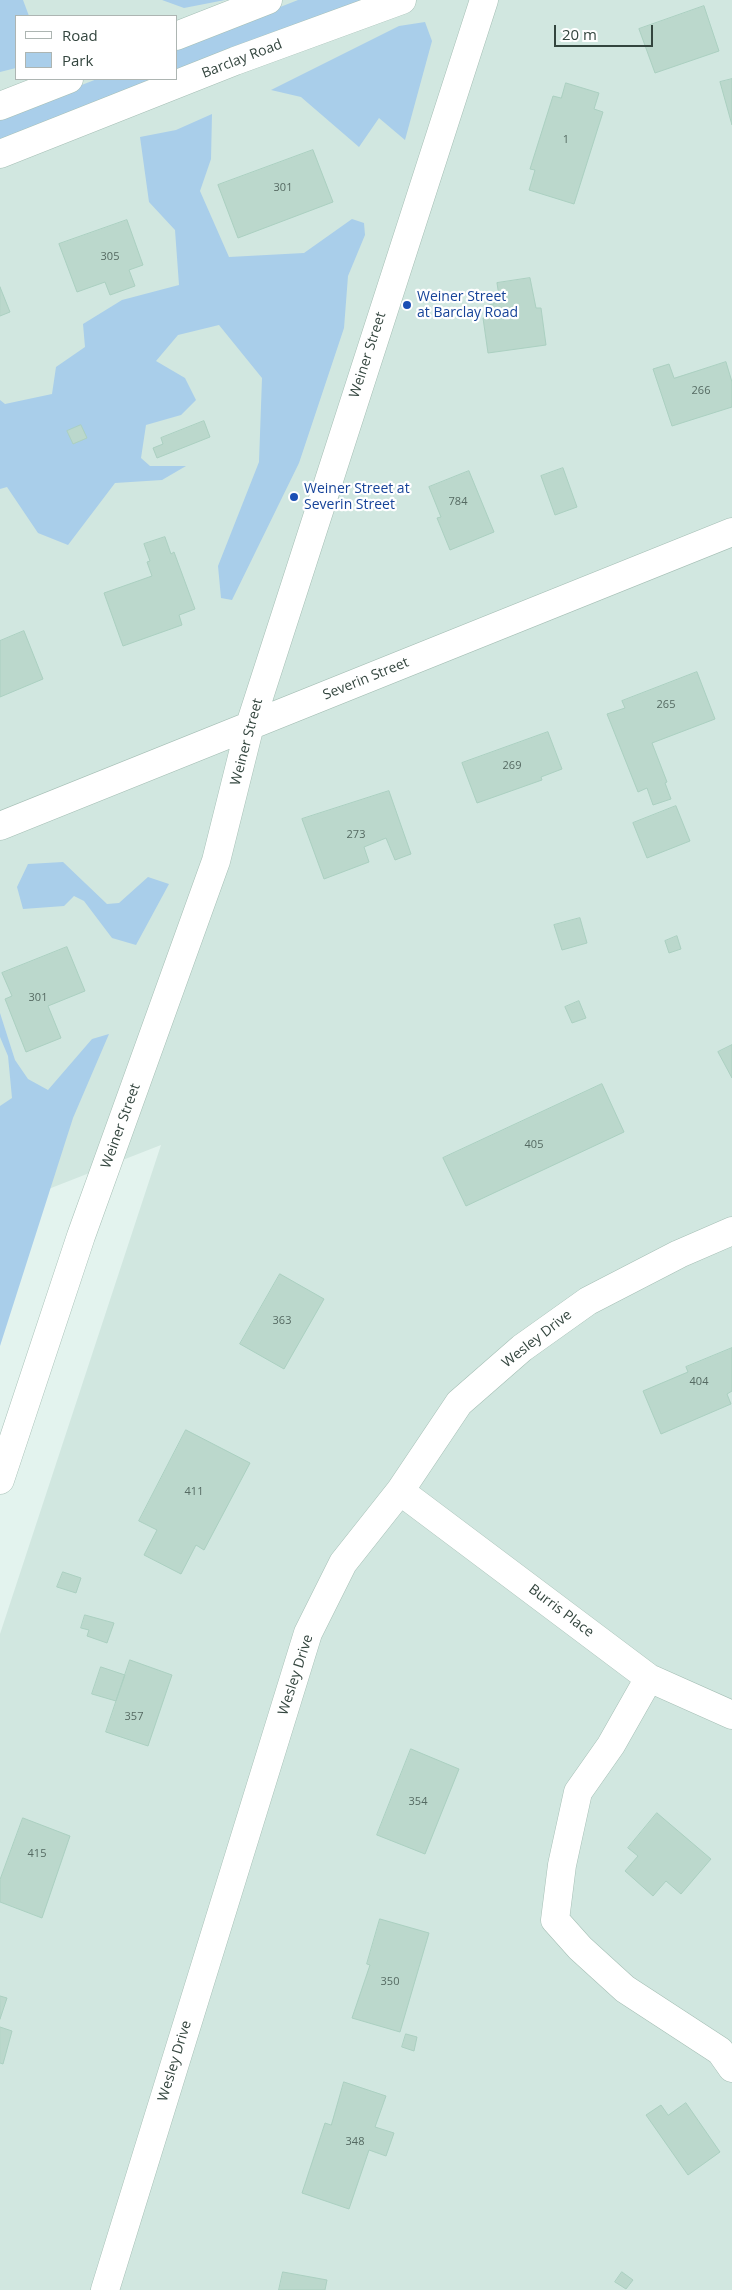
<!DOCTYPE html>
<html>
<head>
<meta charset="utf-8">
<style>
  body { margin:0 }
  #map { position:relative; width:732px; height:2290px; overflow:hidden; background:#e3f3ee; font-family:"Open Sans",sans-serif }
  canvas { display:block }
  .legend { position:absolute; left:15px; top:15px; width:162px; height:65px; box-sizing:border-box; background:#fff; border:1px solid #adb5b2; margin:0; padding:6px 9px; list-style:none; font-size:15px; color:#33453e }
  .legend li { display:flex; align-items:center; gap:10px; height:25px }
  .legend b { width:25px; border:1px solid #adb5b2 }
  .scale { position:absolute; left:554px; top:25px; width:99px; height:22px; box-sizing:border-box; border:2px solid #33453e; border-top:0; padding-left:6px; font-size:15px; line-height:18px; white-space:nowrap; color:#33453e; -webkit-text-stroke:4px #fff; paint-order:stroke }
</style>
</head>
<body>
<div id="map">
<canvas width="732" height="2290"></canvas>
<ul class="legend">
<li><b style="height:6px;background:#fff"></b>Road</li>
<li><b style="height:14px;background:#a9ceea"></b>Park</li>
</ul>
<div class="scale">20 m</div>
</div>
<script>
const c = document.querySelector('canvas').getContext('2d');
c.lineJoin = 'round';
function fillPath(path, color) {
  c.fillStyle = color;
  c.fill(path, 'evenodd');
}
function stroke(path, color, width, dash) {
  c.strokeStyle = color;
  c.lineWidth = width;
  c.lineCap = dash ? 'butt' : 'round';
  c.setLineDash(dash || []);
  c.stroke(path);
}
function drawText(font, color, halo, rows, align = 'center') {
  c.font = font + ' "Open Sans",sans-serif';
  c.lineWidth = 4.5;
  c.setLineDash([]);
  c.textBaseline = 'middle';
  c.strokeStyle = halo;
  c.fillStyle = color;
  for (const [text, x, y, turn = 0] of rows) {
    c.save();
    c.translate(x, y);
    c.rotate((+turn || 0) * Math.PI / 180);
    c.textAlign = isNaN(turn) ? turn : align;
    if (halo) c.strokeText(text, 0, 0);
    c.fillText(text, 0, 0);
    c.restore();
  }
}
fillPath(new Path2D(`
  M 0,0 L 732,0 L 732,2290 L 0,2290 L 0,1634 L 161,1145 L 0,1208 ZM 16,16 L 176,16 L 176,79 L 16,79 Z`), '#d1e7e0');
fillPath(new Path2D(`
  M 0,0 L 23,0 L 29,16 L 16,16 L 16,68 L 0,72 Z
  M 162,0 L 225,0 L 184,8 Z
  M 298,0 L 372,0 L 176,74 L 176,48 Z
  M 425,22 L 432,41 L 405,140 L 379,118 L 359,147 L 301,97 L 271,90 L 399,26 Z
  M 97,79 L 164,79 L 0,143 L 0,117 Z
  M 212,114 L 211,159 L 200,191 L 229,257 L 304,253 L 352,219 L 364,223 L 365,235 L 348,276 L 344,328 L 299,463 L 232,600 L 221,598 L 218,566 L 259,462 L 262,378 L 219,325 L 178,335 L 156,361 L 185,378 L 196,400 L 181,415 L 146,425 L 141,458 L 150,466 L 186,466 L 162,480 L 115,483 L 68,545 L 38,533 L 7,487 L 0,489 L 0,400 L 5,404 L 52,394 L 56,367 L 85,347 L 83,324 L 122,300 L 179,285 L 175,230 L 149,202 L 140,137 L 176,130 Z
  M 63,862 L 107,904 L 119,903 L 148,877 L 169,884 L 136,945 L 112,938 L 84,901 L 74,896 L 64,906 L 23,909 L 17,887 L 28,864 Z
  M 0,1013 L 15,1060 L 28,1079 L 48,1090 L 92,1039 L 109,1034 L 73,1118 L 0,1346 L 0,1106 L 12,1098 L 8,1056 L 0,1037 Z`), '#a9ceea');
const building = new Path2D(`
  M 704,6 L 719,51 L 655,73 L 639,29 Z
  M 732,79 L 732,125 L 720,82 Z
  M 566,83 L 599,93 L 594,109 L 603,112 L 574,204 L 529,190 L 535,170 L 530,169 L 553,96 L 561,98 Z
  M 313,150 L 333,202 L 238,238 L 218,185 Z
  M 127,220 L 143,265 L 129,270 L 135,286 L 110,295 L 105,282 L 77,292 L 59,244 Z
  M 530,278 L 536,308 L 541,308 L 546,345 L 488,353 L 483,318 L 490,317 L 488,305 L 494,304 L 493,296 L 499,296 L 497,283 Z
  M 0,287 L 10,312 L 0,316 Z
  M 726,362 L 732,382 L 732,407 L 672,426 L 653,369 L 669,364 L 674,378 Z
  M 204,421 L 210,437 L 157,458 L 153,448 L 163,444 L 161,438 Z
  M 81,425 L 87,438 L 73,444 L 67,431 Z
  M 563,468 L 577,507 L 555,515 L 541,476 Z
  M 469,471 L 494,532 L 450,550 L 437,518 L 441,517 L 429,487 Z
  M 165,537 L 171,554 L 174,552 L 195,609 L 179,615 L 182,625 L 123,646 L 104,593 L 152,576 L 147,562 L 150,561 L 144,544 Z
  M 24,631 L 43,679 L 0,697 L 0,641 Z
  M 697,672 L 715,719 L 652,743 L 667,782 L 665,783 L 671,799 L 653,805 L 647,788 L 638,792 L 607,714 L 625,708 L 622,701 Z
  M 548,732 L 562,769 L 541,777 L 542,780 L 477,803 L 462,763 Z
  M 389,791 L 411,854 L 395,860 L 386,838 L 364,847 L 369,862 L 324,879 L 302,819 Z
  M 676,806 L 690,841 L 647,858 L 633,823 Z
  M 580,918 L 587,943 L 562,950 L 554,925 Z
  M 677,936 L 681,949 L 669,953 L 665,941 Z
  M 67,947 L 85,991 L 48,1006 L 61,1038 L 26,1052 L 5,999 L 12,996 L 2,973 Z
  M 579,1001 L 586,1018 L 572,1023 L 565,1007 Z
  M 732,1045 L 732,1078 L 718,1052 Z
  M 602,1084 L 624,1132 L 466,1206 L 443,1158 Z
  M 280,1274 L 324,1299 L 284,1369 L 240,1344 Z
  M 732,1348 L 732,1391 L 727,1394 L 731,1404 L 661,1434 L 643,1391 L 688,1372 L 686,1367 Z
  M 186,1430 L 250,1463 L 204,1550 L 196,1545 L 181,1574 L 144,1555 L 157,1530 L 139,1521 Z
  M 63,1572 L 81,1578 L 76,1593 L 57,1587 Z
  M 85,1615 L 114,1623 L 107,1643 L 87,1636 L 89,1630 L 81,1628 Z
  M 130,1660 L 172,1675 L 148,1746 L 106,1732 Z
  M 101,1667 L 125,1675 L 116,1701 L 92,1694 Z
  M 411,1749 L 459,1769 L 425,1854 L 377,1835 Z
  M 657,1813 L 711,1859 L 681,1894 L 666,1881 L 653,1896 L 625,1871 L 638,1856 L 628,1848 Z
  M 23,1818 L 70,1836 L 42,1918 L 0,1902 L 0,1880 Z
  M 380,1919 L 429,1933 L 400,2032 L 352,2018 L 370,1965 L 367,1964 Z
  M 0,1996 L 7,1998 L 0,2019 Z
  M 0,2027 L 12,2031 L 3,2064 L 0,2063 Z
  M 406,2034 L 417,2037 L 414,2051 L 402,2047 Z
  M 344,2082 L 386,2096 L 375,2127 L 394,2133 L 386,2156 L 369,2150 L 349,2209 L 302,2193 L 325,2123 L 331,2125 Z
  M 686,2103 L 720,2152 L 688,2175 L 646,2115 L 661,2105 L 668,2115 Z
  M 283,2272 L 327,2280 L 325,2290 L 279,2290 Z
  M 622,2272 L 633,2280 L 626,2289 L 615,2282 Z`);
fillPath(building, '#bbd8cc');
stroke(building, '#abd0c1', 1);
const minor = new Path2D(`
  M 176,36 L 268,0
  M 0,106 L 69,79
  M 0,154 L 235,61 L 402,0
  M 0,826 L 732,532
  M 0,1480 L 81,1236 L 216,861 L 250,725 L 484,0
  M 400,1491 L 649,1678 L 732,1715
  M 649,1678 L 611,1745 L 578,1792 L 562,1865 L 555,1920 L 580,1948 L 625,1989 L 720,2051 L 732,2068
  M 105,2290 L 308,1633 L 343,1563 L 400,1491 L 459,1403 L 522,1348 L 588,1301 L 679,1254 L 732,1231`);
stroke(minor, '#a5bfb5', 29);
stroke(minor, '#fff', 28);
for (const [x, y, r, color] of [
  [407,305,5,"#1a4fb4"],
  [294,497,5,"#1a4fb4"]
]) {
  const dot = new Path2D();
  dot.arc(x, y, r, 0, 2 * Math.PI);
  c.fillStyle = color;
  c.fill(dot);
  stroke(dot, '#fff', 2);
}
drawText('11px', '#556a62', null, [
  ["1",566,140],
  ["301",283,188],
  ["305",110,257],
  ["266",701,391],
  ["784",458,502],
  ["265",666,705],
  ["269",512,766],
  ["273",356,835],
  ["301",38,998],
  ["405",534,1145],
  ["363",282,1321],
  ["404",699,1382],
  ["411",194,1492],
  ["357",134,1717],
  ["354",418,1802],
  ["415",37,1854],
  ["350",390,1982],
  ["348",355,2142]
]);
drawText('14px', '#33453e', '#fff', [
  ["Barclay Road",242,59,-21],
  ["Weiner Street",368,355,-72],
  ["Severin Street",366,679,-22],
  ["Weiner Street",247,742,-75],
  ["Weiner Street",121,1126,-70],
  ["Wesley Drive",537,1339,-38],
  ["Burris Place",561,1611,37],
  ["Wesley Drive",296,1675,-72],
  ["Wesley Drive",175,2061,-73]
]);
drawText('14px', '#164399', '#fff', [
  ["Weiner Street",417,297],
  ["at Barclay Road",417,313],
  ["Weiner Street at",304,489],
  ["Severin Street",304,505]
], 'left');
</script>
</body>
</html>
